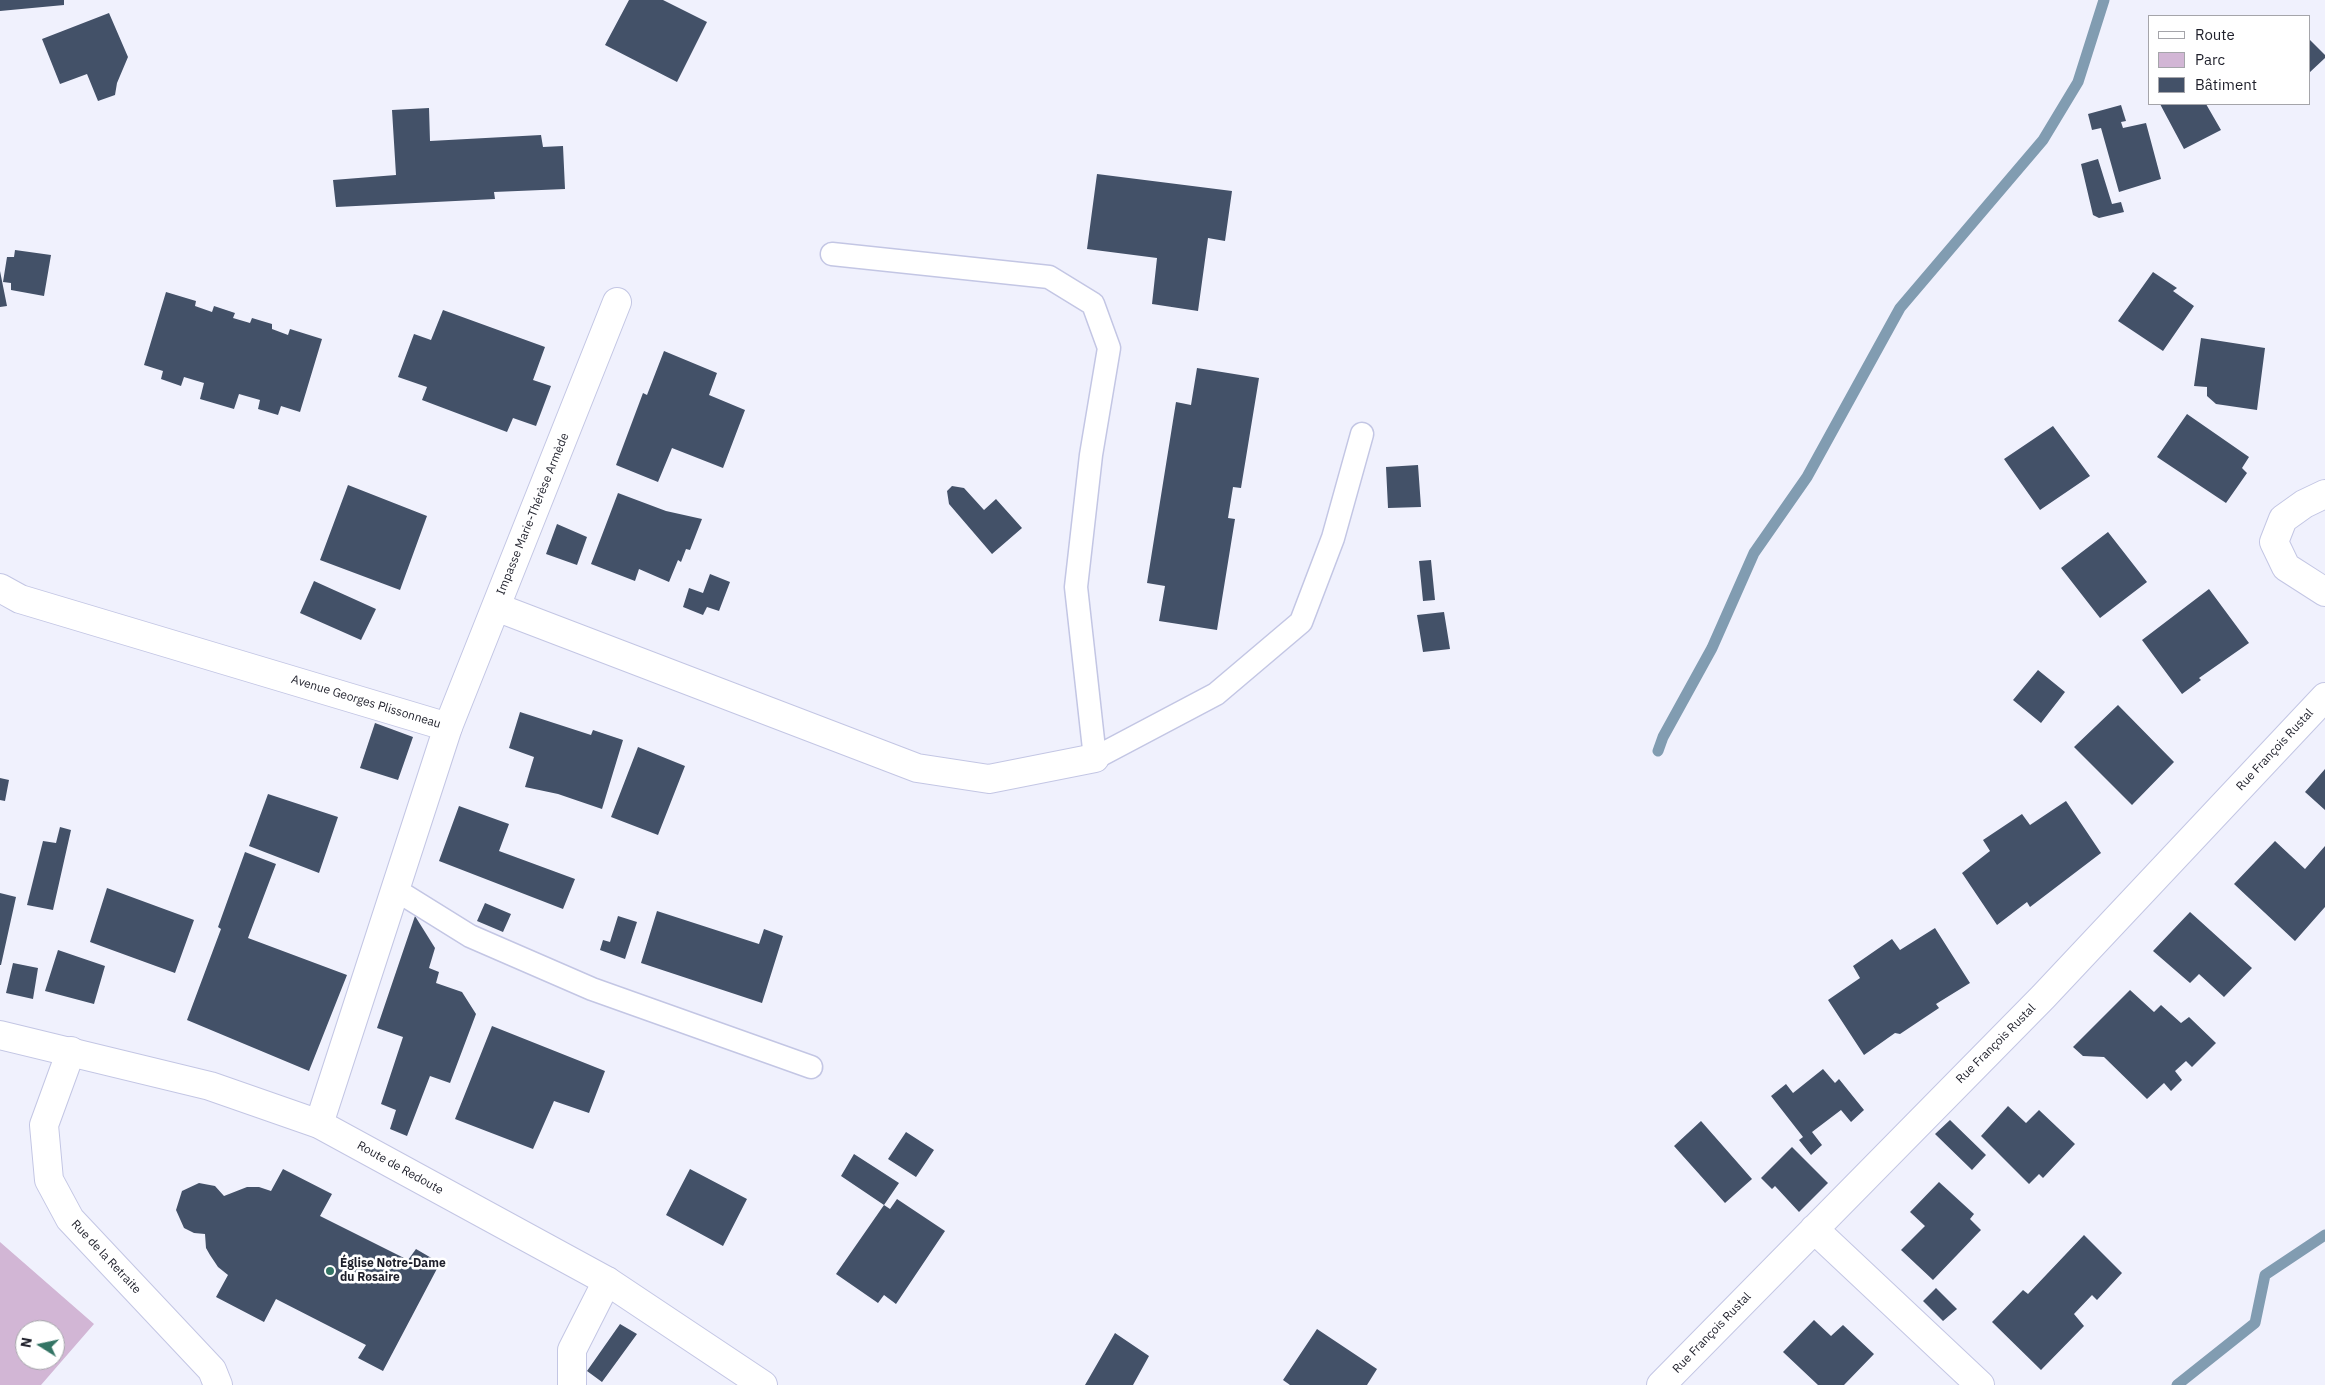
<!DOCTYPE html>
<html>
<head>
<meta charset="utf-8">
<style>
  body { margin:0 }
  #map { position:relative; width:2325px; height:1385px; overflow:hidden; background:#f0f1fd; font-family:"IBM Plex Sans",sans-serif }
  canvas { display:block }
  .legend { position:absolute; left:2148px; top:15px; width:162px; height:90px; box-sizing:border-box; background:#fff; border:1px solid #a5a5aa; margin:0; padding:6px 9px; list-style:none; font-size:15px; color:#1e1f2a }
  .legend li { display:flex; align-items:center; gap:10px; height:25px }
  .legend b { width:25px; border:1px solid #a5a5aa }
  .north { position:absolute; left:15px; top:1320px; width:50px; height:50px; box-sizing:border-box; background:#fff; border:1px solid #a5a5aa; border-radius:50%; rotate:280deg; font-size:14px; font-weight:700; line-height:20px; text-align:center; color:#1e1f2a }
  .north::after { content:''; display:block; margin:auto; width:18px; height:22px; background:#337464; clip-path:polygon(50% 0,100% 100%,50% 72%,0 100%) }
</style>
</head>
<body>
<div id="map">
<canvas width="2325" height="1385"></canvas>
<ul class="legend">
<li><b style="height:6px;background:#fff"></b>Route</li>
<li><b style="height:14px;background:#d2b6d5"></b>Parc</li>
<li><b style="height:14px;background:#435168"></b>Bâtiment</li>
</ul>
<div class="north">N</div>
</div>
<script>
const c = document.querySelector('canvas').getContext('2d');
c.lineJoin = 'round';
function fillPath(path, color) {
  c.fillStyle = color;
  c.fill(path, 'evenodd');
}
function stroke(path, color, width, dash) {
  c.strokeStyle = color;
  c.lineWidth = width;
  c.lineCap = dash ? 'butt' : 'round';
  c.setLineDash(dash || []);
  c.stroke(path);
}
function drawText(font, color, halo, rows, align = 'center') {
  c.font = font + ' "IBM Plex Sans",sans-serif';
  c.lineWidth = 5;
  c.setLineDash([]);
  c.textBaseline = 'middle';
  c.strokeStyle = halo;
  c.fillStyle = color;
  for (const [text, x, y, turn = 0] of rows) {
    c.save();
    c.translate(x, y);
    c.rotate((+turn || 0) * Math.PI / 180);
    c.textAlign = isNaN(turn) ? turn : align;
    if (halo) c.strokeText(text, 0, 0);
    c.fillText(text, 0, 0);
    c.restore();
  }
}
fillPath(new Path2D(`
  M 0,1242 L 94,1324 L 41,1385 L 0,1385 ZM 25,1330 L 55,1330 L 55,1360 L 25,1360 Z`), '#d2b6d5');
stroke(new Path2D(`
  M 1658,751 L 1663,737 L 1712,648 L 1754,553 L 1807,477 L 1900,308 L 2043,140 L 2078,82 L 2104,0
  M 2177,1385 L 2255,1323 L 2265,1275 L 2325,1235`), '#819cb1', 11);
fillPath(new Path2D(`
  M 0,0 L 64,0 L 64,5 L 0,11 Z
  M 629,0 L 663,0 L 707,22 L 677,82 L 605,45 Z
  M 109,13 L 128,57 L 117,83 L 115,95 L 98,101 L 87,74 L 60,84 L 42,39 Z
  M 2309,39 L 2325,55 L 2325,58 L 2309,73 Z
  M 2160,104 L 2206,104 L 2221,130 L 2184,149 Z
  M 2121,105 L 2126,121 L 2121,122 L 2123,128 L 2146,123 L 2161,179 L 2119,192 L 2101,128 L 2092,130 L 2088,114 Z
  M 429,108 L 430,141 L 541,135 L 543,147 L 563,146 L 565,189 L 494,192 L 495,199 L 336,207 L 333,180 L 396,175 L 392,110 Z
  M 2098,159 L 2112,204 L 2121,202 L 2124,212 L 2099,218 L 2093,215 L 2081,164 Z
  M 1097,174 L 1232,191 L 1225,241 L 1208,238 L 1198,311 L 1152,304 L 1157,258 L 1087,249 Z
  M 15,250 L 51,255 L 44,296 L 11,290 L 11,283 L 3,282 L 7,257 L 14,257 Z
  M 0,271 L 7,306 L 0,307 Z
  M 2153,272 L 2177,288 L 2173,291 L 2194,306 L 2163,351 L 2118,321 Z
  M 166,292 L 196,301 L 195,306 L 212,312 L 214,306 L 235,313 L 233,318 L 250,323 L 252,318 L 272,324 L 272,329 L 288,335 L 290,329 L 322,339 L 300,412 L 281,406 L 278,415 L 258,409 L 260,400 L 239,394 L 234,409 L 200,399 L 204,383 L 184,377 L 181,386 L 161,379 L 163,371 L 144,365 Z
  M 443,310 L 545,347 L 533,380 L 551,386 L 536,426 L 513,418 L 507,432 L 422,400 L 427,387 L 398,377 L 414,334 L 431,340 Z
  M 2201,338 L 2265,348 L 2257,410 L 2216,404 L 2207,396 L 2207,387 L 2194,386 Z
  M 664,351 L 717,373 L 709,395 L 745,410 L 723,468 L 672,448 L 658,482 L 616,465 L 643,393 L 647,395 Z
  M 1197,368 L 1259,378 L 1241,488 L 1233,487 L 1228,518 L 1235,519 L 1217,630 L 1159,621 L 1165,586 L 1147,583 L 1176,402 L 1191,405 Z
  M 2187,414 L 2249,457 L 2242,468 L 2247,473 L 2226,503 L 2157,457 Z
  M 2053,426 L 2090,476 L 2040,510 L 2004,459 Z
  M 1418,465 L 1421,507 L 1388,508 L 1386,467 Z
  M 348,485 L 427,516 L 400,590 L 320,560 Z
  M 952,486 L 964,488 L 984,510 L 996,499 L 1022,528 L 992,554 L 949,504 L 947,491 Z
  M 618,493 L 666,511 L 702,519 L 690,550 L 686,549 L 681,562 L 678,560 L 669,582 L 639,569 L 635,581 L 591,564 Z
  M 557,524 L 587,537 L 577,565 L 546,554 Z
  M 2108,532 L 2147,582 L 2100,618 L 2061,568 Z
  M 1431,560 L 1435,600 L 1423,601 L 1419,561 Z
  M 710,574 L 730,582 L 719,611 L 707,607 L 703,615 L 683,607 L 689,588 L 703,593 Z
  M 314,581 L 376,609 L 361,640 L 300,613 Z
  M 2209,589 L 2249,643 L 2199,678 L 2201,680 L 2182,694 L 2142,640 Z
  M 1444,612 L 1450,649 L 1423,652 L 1417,615 Z
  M 2038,670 L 2065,692 L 2041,723 L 2013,700 Z
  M 2118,705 L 2174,762 L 2132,805 L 2074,747 Z
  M 520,712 L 591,735 L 593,730 L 623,740 L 602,809 L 558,794 L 525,787 L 534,757 L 509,748 Z
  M 375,723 L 413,737 L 398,780 L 360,768 Z
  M 638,747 L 685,766 L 658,835 L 611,817 Z
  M 2325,769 L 2325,810 L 2305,792 Z
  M 0,778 L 9,780 L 5,801 L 0,800 Z
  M 268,794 L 338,817 L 319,873 L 249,846 Z
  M 2066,801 L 2101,853 L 2030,907 L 2027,902 L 1997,925 L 1962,873 L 1990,851 L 1983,840 L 2022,814 L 2030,825 Z
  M 459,806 L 509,824 L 499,851 L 575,879 L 563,909 L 439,861 Z
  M 60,827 L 71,830 L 53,910 L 27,905 L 43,841 L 56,843 Z
  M 2275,841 L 2305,869 L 2325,846 L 2325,907 L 2295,941 L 2234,884 Z
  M 245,852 L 276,864 L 248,938 L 347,975 L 309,1071 L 187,1020 L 221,929 L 218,927 Z
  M 107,888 L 194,920 L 175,973 L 90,942 Z
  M 0,893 L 16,897 L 1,965 L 0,965 Z
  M 485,903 L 511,914 L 503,932 L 477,921 Z
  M 657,911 L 759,944 L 764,929 L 783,936 L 762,1003 L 641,963 Z
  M 2190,912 L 2252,968 L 2224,997 L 2199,974 L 2190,983 L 2153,951 Z
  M 415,916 L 435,948 L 429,968 L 439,972 L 436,983 L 462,992 L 476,1014 L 450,1083 L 430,1076 L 407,1136 L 390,1129 L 396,1110 L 381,1104 L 403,1037 L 377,1028 Z
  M 618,916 L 637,922 L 625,959 L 600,950 L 603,940 L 610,942 Z
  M 1935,928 L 1970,983 L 1936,1004 L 1939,1008 L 1900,1034 L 1895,1033 L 1864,1055 L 1828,1000 L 1860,978 L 1853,966 L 1892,939 L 1900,950 Z
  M 58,950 L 105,966 L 94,1004 L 45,991 Z
  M 13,963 L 38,968 L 33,999 L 6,993 Z
  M 2130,990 L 2154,1012 L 2161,1005 L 2181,1023 L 2189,1017 L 2216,1043 L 2192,1067 L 2186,1061 L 2175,1071 L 2182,1080 L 2171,1091 L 2164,1083 L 2147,1099 L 2104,1057 L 2083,1056 L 2073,1047 Z
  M 492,1026 L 605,1071 L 589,1113 L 554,1101 L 533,1149 L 455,1119 Z
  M 1823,1069 L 1835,1083 L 1839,1079 L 1864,1110 L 1851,1122 L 1841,1110 L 1812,1132 L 1822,1145 L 1811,1155 L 1799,1140 L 1803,1137 L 1771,1096 L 1786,1084 L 1793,1093 Z
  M 2008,1106 L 2026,1123 L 2039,1110 L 2075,1144 L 2043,1178 L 2039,1174 L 2029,1184 L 1981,1136 Z
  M 1950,1120 L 1986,1155 L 1972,1170 L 1935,1134 Z
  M 1701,1121 L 1752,1179 L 1725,1203 L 1674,1146 Z
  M 906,1132 L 934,1150 L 916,1177 L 888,1159 Z
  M 1792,1147 L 1828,1183 L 1799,1212 L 1775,1186 L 1772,1189 L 1761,1178 Z
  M 854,1154 L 899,1183 L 884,1205 L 890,1209 L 897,1199 L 945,1231 L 896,1304 L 884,1295 L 878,1303 L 836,1274 L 884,1205 L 841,1176 Z
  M 283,1169 L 332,1194 L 320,1216 L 408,1260 L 416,1249 L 440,1263 L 383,1371 L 358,1358 L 366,1345 L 276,1299 L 264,1322 L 216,1297 L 228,1275 L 218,1267 L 210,1255 L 206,1248 L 205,1234 L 194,1233 L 184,1228 L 176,1210 L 182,1191 L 199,1183 L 215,1186 L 224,1196 L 247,1187 L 259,1187 L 271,1191 Z
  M 690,1169 L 747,1199 L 723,1246 L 666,1215 Z
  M 1939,1182 L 1974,1214 L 1970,1219 L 1981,1230 L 1933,1280 L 1901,1250 L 1925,1226 L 1910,1212 Z
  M 2084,1235 L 2122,1273 L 2097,1300 L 2092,1295 L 2074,1314 L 2084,1326 L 2041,1370 L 1992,1322 L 2023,1290 L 2028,1294 Z
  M 1936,1288 L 1957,1309 L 1943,1321 L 1923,1301 Z
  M 1814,1320 L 1831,1336 L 1843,1325 L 1874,1354 L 1844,1385 L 1818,1385 L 1783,1352 Z
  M 620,1324 L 637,1334 L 602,1382 L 587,1371 Z
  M 1317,1329 L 1377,1369 L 1367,1385 L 1290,1385 L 1283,1380 Z
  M 1115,1333 L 1149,1356 L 1133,1385 L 1085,1385 Z`), '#435168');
const service = new Path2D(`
  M 832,254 L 1049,277 L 1093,304 L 1109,348 L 1091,455 L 1076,587 L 1095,758 L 1216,694 L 1301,622 L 1333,538 L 1362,434
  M 396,890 L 470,936 L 592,989 L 811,1067`);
const minor = new Path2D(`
  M 2325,494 L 2304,504 L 2283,519 L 2274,542 L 2286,567 L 2325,592
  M 496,607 L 917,768 L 989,779 L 1095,758
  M 448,727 L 617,302
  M 71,1051 L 44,1125 L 49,1180 L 70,1219 L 212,1370 L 218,1385
  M 1814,1229 L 1980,1385
  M 572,1385 L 572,1350 L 607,1281
  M 1661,1385 L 2043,997 L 2325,697`);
const tertiary = new Path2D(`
  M 0,588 L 20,599 L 448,727 L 319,1124`);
const secondary = new Path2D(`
  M 0,1035 L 210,1086 L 319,1124 L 607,1281 L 763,1385`);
stroke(service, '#c3c6e4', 25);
stroke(minor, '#c3c6e4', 30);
stroke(tertiary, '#c3c6e4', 30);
stroke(secondary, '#c3c6e4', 30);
stroke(service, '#fff', 22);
stroke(minor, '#fff', 28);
stroke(tertiary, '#fff', 28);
stroke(secondary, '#fff', 28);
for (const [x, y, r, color] of [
  [330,1271,5,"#337464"]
]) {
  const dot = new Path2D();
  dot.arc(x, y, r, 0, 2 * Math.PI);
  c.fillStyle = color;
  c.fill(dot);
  stroke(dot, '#fff', 2);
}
drawText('12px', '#1e1f2a', '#fff', [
  ["Impasse Marie-Thérèse Armède",533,514,-68],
  ["Avenue Georges Plissonneau",366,702,17],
  ["Rue François Rustal",2275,750,-47],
  ["Rue François Rustal",1996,1044,-45],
  ["Route de Redoute",400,1168,29],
  ["Rue de la Retraite",106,1257,47],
  ["Rue François Rustal",1712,1333,-46]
]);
drawText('bold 12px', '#1e1f2a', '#fff', [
  ["Église Notre-Dame",340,1264],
  ["du Rosaire",340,1278]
], 'left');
</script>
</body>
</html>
